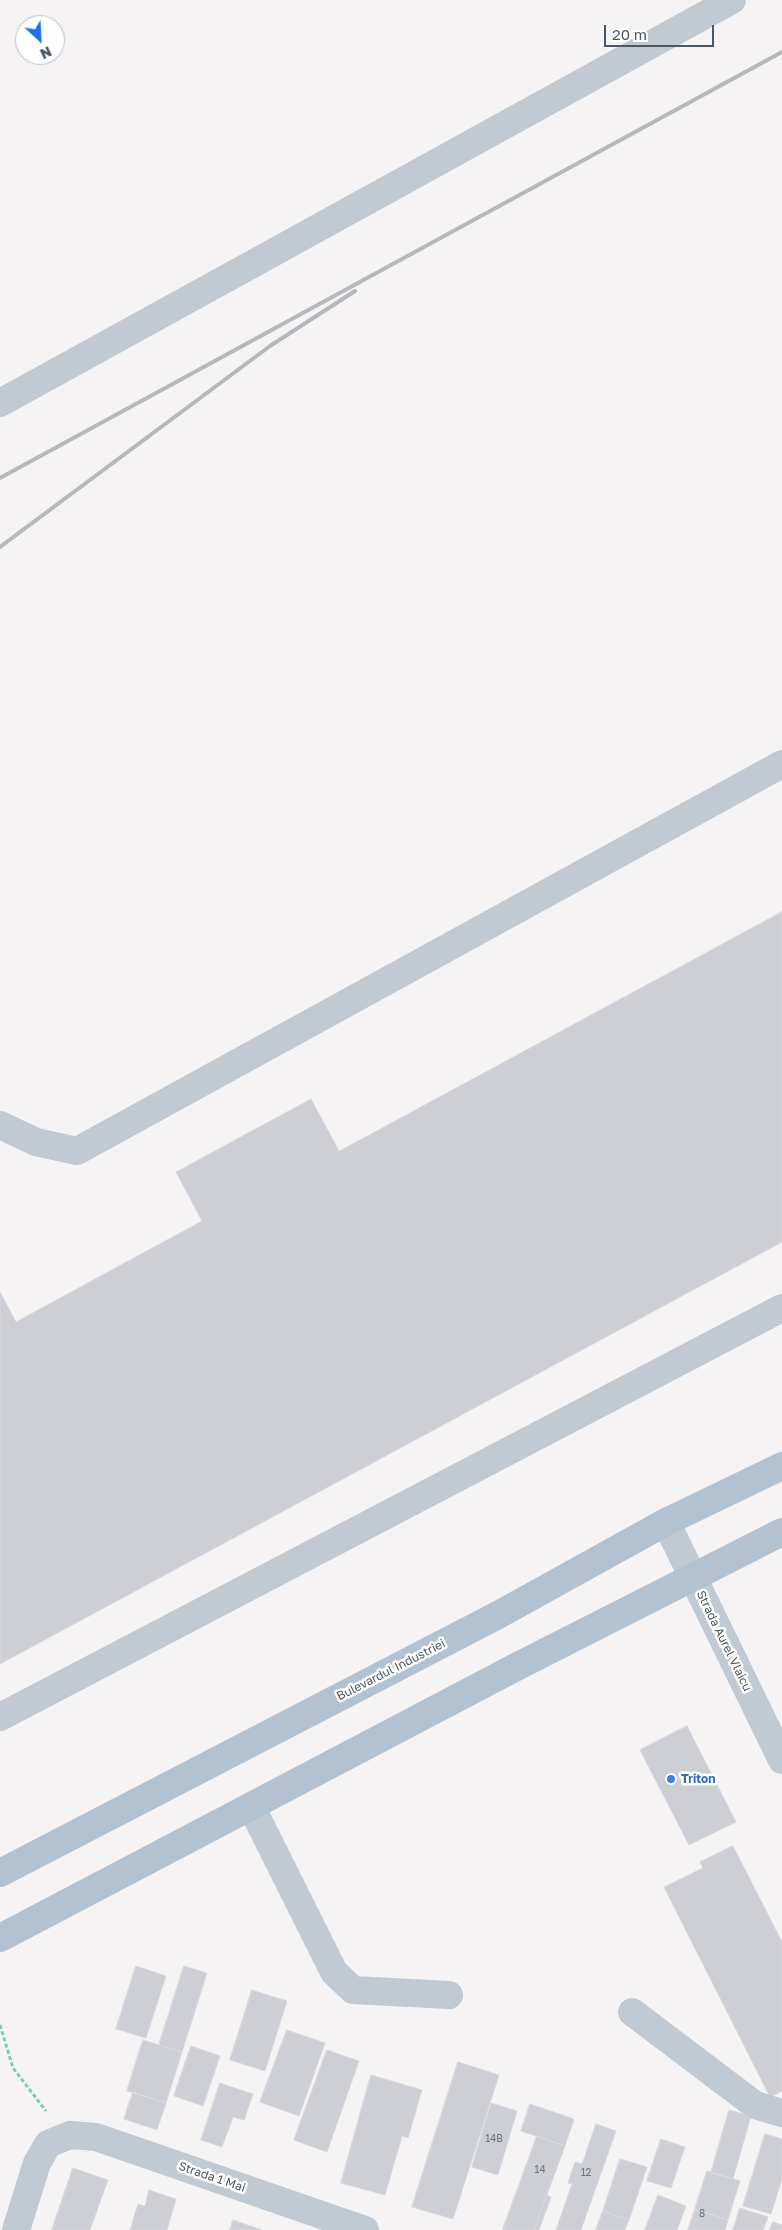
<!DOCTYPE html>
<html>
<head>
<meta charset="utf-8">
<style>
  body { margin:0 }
  #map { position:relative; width:782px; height:2230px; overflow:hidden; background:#f5f3f3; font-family:"Golos Text",sans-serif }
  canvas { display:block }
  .north { position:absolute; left:15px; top:15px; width:50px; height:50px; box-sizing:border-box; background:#fff; border:1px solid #b7bbc0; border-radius:50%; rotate:155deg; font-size:14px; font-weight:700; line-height:20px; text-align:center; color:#4a5661 }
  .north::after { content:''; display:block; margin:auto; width:18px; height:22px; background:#1a73e8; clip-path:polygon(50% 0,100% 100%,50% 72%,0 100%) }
  .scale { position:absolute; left:604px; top:25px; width:110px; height:22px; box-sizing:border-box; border:2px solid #4a5661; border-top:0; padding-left:6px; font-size:15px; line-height:18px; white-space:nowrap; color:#4a5661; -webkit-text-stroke:4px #fff; paint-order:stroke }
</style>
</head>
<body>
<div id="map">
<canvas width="782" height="2230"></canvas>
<div class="north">N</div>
<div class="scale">20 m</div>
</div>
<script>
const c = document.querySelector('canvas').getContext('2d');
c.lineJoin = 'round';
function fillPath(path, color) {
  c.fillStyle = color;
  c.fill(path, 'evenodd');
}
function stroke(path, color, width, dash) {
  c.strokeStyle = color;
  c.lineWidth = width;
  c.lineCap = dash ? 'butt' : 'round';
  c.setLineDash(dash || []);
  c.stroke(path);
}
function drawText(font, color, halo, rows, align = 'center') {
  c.font = font + ' "Golos Text",sans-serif';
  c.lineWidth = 5;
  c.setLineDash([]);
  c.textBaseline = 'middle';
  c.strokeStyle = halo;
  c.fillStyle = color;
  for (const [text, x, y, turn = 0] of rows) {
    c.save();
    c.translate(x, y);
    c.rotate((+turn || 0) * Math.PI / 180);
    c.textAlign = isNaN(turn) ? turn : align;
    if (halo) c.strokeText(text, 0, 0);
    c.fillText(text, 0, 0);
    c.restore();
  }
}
const building = new Path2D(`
  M 782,912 L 782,1242 L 0,1664 L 0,1292 L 16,1322 L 202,1221 L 176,1172 L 311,1099 L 339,1151 Z
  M 687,1726 L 736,1822 L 689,1845 L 640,1750 Z
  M 733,1846 L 782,1942 L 782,2091 L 770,2097 L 664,1887 L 703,1868 L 700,1862 Z
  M 136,1966 L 166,1976 L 146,2038 L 116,2029 Z
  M 184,1966 L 207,1973 L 182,2052 L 159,2045 Z
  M 252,1990 L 287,2001 L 265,2071 L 230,2060 Z
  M 287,2030 L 325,2043 L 299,2116 L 260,2102 Z
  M 143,2040 L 182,2052 L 166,2103 L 127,2091 Z
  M 191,2046 L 220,2056 L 203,2106 L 174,2096 Z
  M 327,2050 L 359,2061 L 327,2152 L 294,2140 Z
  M 458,2062 L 499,2075 L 453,2219 L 412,2207 Z
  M 371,2075 L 422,2090 L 408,2138 L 402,2136 L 385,2195 L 341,2183 Z
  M 220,2083 L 253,2094 L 244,2120 L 233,2117 L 222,2147 L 201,2140 Z
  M 133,2092 L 166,2103 L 157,2130 L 124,2119 Z
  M 491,2103 L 517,2111 L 498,2175 L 472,2167 Z
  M 530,2104 L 574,2119 L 565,2146 L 521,2131 Z
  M 729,2110 L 751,2116 L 733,2179 L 711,2173 Z
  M 596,2124 L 616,2131 L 581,2230 L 556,2230 L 572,2184 L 568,2183 L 575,2162 L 582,2164 Z
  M 765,2134 L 782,2139 L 782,2179 L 771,2214 L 743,2206 Z
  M 537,2136 L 565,2146 L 534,2230 L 505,2230 L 503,2229 Z
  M 661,2139 L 685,2147 L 671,2188 L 647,2181 Z
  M 620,2159 L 647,2167 L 629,2220 L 603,2211 Z
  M 73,2168 L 108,2180 L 90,2230 L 52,2230 Z
  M 707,2171 L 740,2181 L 728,2220 L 695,2209 Z
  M 149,2190 L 176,2199 L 167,2230 L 130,2230 L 138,2204 L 145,2206 Z
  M 547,2195 L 551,2197 L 539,2230 L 534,2230 Z
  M 658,2195 L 686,2206 L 677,2230 L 645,2230 Z
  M 740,2208 L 768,2217 L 763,2230 L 733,2230 Z
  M 695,2209 L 728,2220 L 725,2230 L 688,2230 Z
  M 603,2211 L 629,2220 L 625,2230 L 596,2230 Z
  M 233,2220 L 262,2230 L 230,2230 Z
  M 773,2222 L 782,2225 L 782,2230 L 770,2230 Z`);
fillPath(building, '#cdcfd5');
stroke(building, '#d7d9de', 1);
stroke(new Path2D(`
  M 0,2025 L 13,2068 L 46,2111`), '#7ad0a6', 3, [4, 2.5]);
stroke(new Path2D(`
  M 0,403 L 732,0
  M 0,1125 L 36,1142 L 77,1151 L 782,764
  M 666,1522 L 782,1760
  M 0,1717 L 782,1308
  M 251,1806 L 334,1972 L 353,1990 L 449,1995
  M 632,2012 L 755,2105 L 782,2113
  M 16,2230 L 37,2163 L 48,2144 L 70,2135 L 96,2137 L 365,2230`), '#c1cad2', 28);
stroke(new Path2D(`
  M 0,1873 L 498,1615 L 666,1522 L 782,1466
  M 0,1938 L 518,1666 L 782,1532`), '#b3c2d1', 28);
stroke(new Path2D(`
  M 0,478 L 782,52
  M 0,547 L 270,346 L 355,291`), '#b5b8bd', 4);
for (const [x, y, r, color] of [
  [671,1779,5,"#3f7fe0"]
]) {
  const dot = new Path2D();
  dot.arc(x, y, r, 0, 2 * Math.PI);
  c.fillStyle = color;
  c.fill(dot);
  stroke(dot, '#fff', 2);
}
drawText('10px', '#6b747e', null, [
  ["14B",494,2139],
  ["14",540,2170],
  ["12",586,2173],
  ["8",702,2214]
]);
drawText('12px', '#4a5661', '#fff', [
  ["Strada Aurel Vlaicu",724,1641,64],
  ["Bulevardul Industriei",391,1670,-27],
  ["Strada 1 Mai",212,2177,19]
]);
drawText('bold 12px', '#366cbe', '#fff', [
  ["Triton",681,1779]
], 'left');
</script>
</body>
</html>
